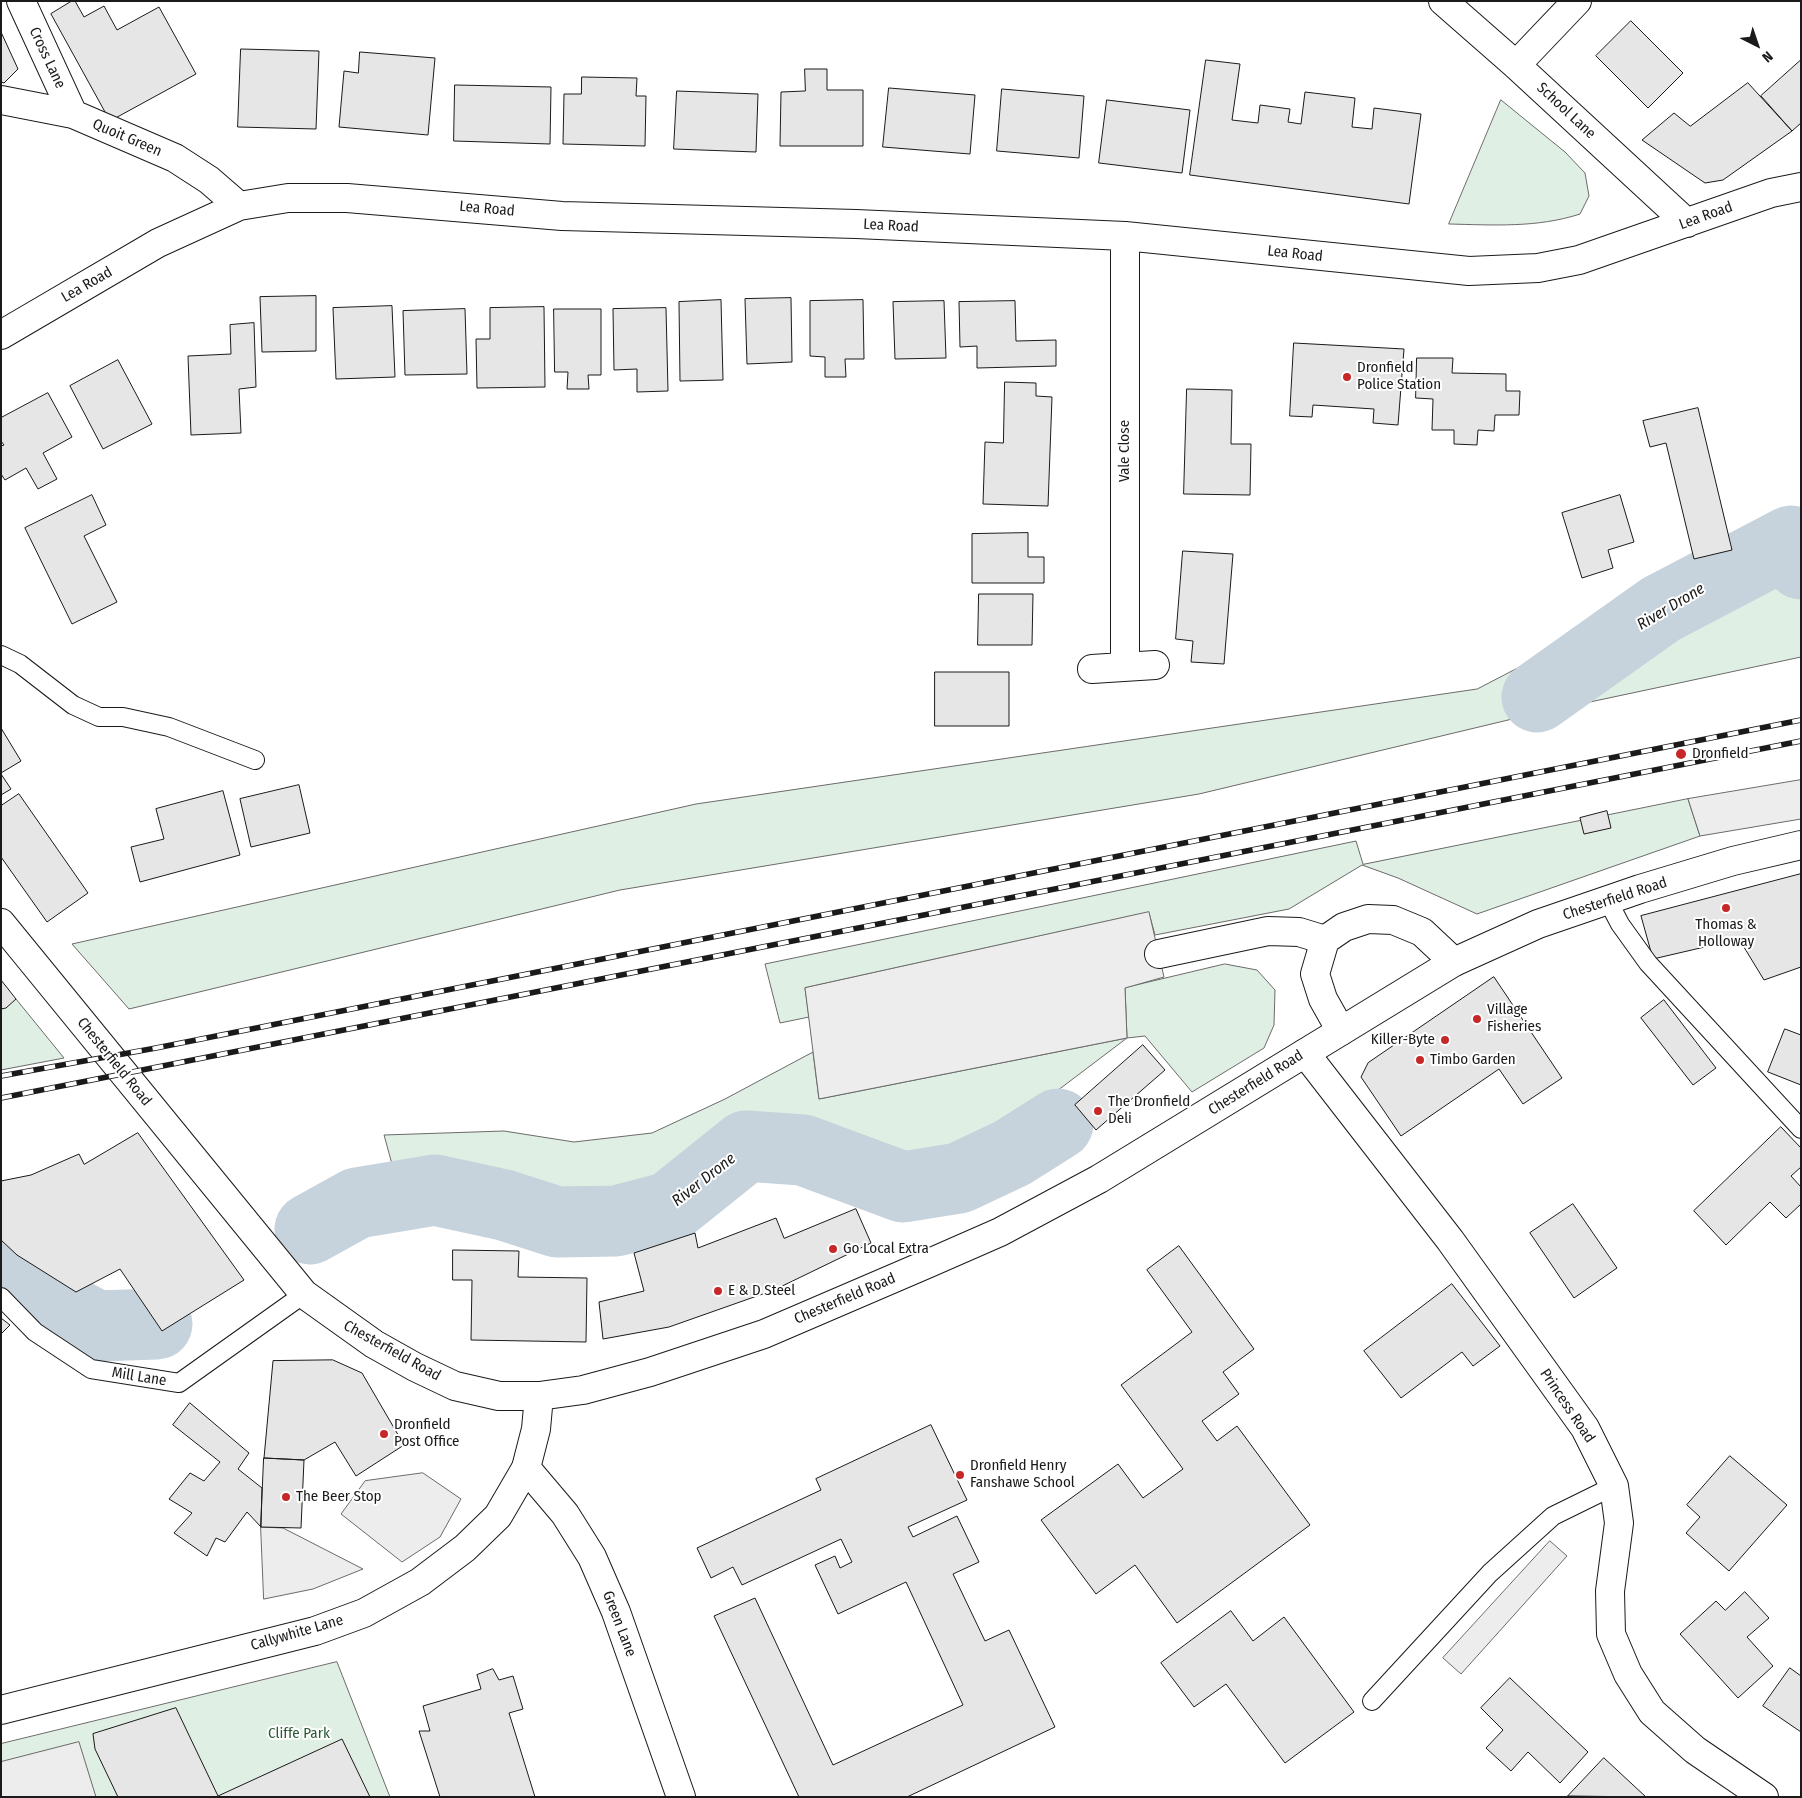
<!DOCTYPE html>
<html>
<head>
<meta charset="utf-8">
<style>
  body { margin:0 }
  #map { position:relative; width:1802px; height:1798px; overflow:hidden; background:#fff; font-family:"Fira Sans Condensed",sans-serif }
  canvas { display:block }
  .frame { position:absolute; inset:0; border:2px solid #1a1a1a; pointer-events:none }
  .north { position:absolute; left:1732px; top:20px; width:50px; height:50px; -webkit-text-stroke:4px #fff; paint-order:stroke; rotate:139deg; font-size:14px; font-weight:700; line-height:20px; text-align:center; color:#1a1a1a }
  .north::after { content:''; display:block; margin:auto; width:18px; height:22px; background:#1a1a1a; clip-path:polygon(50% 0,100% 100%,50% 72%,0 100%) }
</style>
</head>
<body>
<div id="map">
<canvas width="1802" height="1798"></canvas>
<div class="frame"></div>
<div class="north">N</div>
</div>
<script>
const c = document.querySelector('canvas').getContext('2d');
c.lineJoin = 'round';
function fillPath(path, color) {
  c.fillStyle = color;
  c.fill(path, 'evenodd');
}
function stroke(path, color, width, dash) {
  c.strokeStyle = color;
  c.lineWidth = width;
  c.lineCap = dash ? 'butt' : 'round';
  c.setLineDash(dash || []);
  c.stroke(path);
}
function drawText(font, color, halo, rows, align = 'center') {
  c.font = font + ' "Fira Sans Condensed",sans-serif';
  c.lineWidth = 4;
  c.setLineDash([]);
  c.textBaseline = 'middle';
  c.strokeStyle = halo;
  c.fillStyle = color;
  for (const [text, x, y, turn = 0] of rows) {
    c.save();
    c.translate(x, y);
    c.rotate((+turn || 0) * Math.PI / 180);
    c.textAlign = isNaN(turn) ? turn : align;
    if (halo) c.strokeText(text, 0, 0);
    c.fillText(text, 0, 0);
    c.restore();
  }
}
const green = new Path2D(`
  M 1501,100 L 1565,152 L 1585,173 L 1589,196 L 1580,214 C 1537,228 1493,225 1449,224 Z
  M 1801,521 L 1801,657 L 1529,715 L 1199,794 L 620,890 L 129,1009 L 72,944 L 696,804 L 1477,689 Z
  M 1688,799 L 1700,836 L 1477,914 L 1398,878 L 1362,865 L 1289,909 L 1155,935 L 1149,913 L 805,988 L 809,1017 L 780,1023 L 765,964 L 1356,841 L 1363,864 Z
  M 1225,964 L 1257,970 L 1275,990 L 1274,1025 L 1264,1048 L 1192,1092 L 1145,1036 L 1127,1038 L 1045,1100 L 1058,1124 L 1012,1153 L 959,1178 L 903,1187 L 803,1150 L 746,1147 L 670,1207 L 616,1221 L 557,1222 L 504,1205 L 408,1222 L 384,1135 L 504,1131 L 574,1142 L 652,1133 L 725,1099 L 813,1052 L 819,1099 L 1127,1038 L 1125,988 Z
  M 16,999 L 64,1058 L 1,1070 L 1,1009 Z
  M 337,1662 L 390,1797 L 1,1797 L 1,1744 Z`);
fillPath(green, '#e0efe3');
stroke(green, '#6a6a6a', 1);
const parking = new Path2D(`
  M 1801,780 L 1801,819 L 1700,836 L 1688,799 Z
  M 1149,912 L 1164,977 L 1125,988 L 1127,1038 L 819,1099 L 805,988 Z
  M 423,1473 L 461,1499 L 440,1537 L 402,1562 L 341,1514 L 365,1481 Z
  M 261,1527 L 283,1528 L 363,1569 L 313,1589 L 264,1599 Z
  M 1550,1541 L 1567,1556 L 1461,1674 L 1443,1658 Z
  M 79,1742 L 96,1797 L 1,1797 L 1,1762 Z`);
fillPath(parking, '#ededed');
stroke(parking, '#6a6a6a', 1);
stroke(new Path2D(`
  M 1537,697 L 1661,609 L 1791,541 L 1801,564
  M 310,1229 L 357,1203 L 435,1190 L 504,1205 L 557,1222 L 616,1221 L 670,1207 L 746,1146 L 803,1150 L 903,1187 L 959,1178 L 1012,1153 L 1058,1124
  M 1,1265 L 47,1300 L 97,1326 L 157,1324`), '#c6d2dc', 71);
const building = new Path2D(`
  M 72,1 L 75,1 L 84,17 L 104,6 L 117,30 L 159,7 L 196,74 L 110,121 L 51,14 Z
  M 1631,21 L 1683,73 L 1648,108 L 1596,56 Z
  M 1,32 L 18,69 L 4,83 L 1,82 Z
  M 241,49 L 319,51 L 316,129 L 238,127 Z
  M 360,52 L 435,58 L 428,135 L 339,127 L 344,71 L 358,73 Z
  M 1206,60 L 1240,64 L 1232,120 L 1258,123 L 1260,105 L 1290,109 L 1288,122 L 1301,124 L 1305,92 L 1355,98 L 1352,127 L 1372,129 L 1374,108 L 1421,114 L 1409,204 L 1190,175 Z
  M 1801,60 L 1801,123 L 1792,131 L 1761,96 Z
  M 805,69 L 827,69 L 827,90 L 863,90 L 863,146 L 780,146 L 781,92 L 805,91 Z
  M 582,77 L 637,78 L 636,96 L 646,96 L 645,146 L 563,144 L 564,94 L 581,94 Z
  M 1748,83 L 1792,131 L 1723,180 L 1705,183 L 1642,140 L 1674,113 L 1690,126 Z
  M 455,85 L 551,87 L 550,144 L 454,141 Z
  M 889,88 L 975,95 L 970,154 L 883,147 Z
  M 1002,89 L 1084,96 L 1079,158 L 997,151 Z
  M 677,91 L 758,94 L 756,152 L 674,149 Z
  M 1107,100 L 1190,110 L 1182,173 L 1099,163 Z
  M 316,296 L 316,351 L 262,352 L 260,297 Z
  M 791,298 L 792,362 L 747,364 L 745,299 Z
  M 721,300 L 723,380 L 680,381 L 679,302 Z
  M 863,300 L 864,359 L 845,359 L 846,377 L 825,377 L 825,357 L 810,356 L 810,301 Z
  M 944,301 L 946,358 L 895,359 L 893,302 Z
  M 1015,301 L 1016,341 L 1056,340 L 1056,366 L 977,368 L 977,346 L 960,347 L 959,302 Z
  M 392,306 L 395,377 L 336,379 L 333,308 Z
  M 544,307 L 545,387 L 477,388 L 476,339 L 490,339 L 490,308 Z
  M 666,308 L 668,391 L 637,392 L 637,369 L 614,370 L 613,309 Z
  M 465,309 L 467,374 L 405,375 L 403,311 Z
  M 554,309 L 601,309 L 601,375 L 588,375 L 589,389 L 567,389 L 568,372 L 555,372 Z
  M 254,323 L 256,387 L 239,389 L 241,433 L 191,435 L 188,356 L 231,354 L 230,325 Z
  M 1294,343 L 1404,349 L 1398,425 L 1373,423 L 1374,409 L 1313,405 L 1312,417 L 1290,416 Z
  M 1417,358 L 1453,358 L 1452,373 L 1506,374 L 1506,391 L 1520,391 L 1519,415 L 1495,415 L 1494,431 L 1478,430 L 1477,445 L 1454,444 L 1454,430 L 1432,430 L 1433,399 L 1416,398 Z
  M 118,360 L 152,424 L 103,449 L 70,386 Z
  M 1005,382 L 1036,383 L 1036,396 L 1052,397 L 1048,506 L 983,504 L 985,442 L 1003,443 Z
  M 1187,389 L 1232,390 L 1231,444 L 1251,444 L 1250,495 L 1184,494 Z
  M 48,393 L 72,437 L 43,453 L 57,479 L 38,489 L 26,468 L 5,480 L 1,474 L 1,446 L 4,445 L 1,441 L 1,418 Z
  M 1698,408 L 1732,550 L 1694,559 L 1666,443 L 1650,447 L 1643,421 Z
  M 92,495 L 106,525 L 84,536 L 117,602 L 72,624 L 25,528 Z
  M 1620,495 L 1634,542 L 1608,550 L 1613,568 L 1582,578 L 1562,513 Z
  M 1028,533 L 1028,557 L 1044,557 L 1044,583 L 972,583 L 972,534 Z
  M 1183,551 L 1233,554 L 1224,664 L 1191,662 L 1193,641 L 1176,639 Z
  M 979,594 L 1033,594 L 1032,645 L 978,645 Z
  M 935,672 L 1009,672 L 1009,726 L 935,726 Z
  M 1,728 L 21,761 L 1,773 Z
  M 1,774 L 11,789 L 1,795 Z
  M 299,785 L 310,833 L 251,847 L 240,799 Z
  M 223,791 L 240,855 L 140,882 L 131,847 L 164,839 L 156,809 Z
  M 19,794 L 88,893 L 47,922 L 1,857 L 1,806 Z
  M 1607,811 L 1611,828 L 1584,834 L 1580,818 Z
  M 1801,874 L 1801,967 L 1764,980 L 1739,939 L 1653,959 L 1641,916 Z
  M 1494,977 L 1562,1078 L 1523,1104 L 1499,1069 L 1401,1136 L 1361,1077 L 1368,1063 Z
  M 1,980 L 16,999 L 6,1008 L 1,1009 Z
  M 1664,1000 L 1716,1068 L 1693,1085 L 1641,1018 Z
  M 1785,1029 L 1801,1035 L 1801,1085 L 1768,1072 Z
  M 1143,1045 L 1165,1070 L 1096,1130 L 1075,1105 Z
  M 1781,1127 L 1801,1148 L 1801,1167 L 1791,1176 L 1801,1187 L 1801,1204 L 1786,1218 L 1770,1202 L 1726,1245 L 1694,1211 Z
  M 138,1133 L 244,1280 L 162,1331 L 120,1269 L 76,1292 L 17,1255 L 1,1240 L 1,1181 L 31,1175 L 79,1154 L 84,1164 Z
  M 1573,1204 L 1617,1268 L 1574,1298 L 1530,1233 Z
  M 856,1209 L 871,1243 L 774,1290 L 669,1327 L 603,1339 L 599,1302 L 644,1291 L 634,1253 L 695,1233 L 698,1248 L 776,1218 L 784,1238 Z
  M 1179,1246 L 1254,1349 L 1223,1372 L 1239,1394 L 1202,1421 L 1217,1441 L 1237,1426 L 1310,1525 L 1177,1623 L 1135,1565 L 1096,1594 L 1041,1520 L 1118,1464 L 1143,1498 L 1183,1469 L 1121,1385 L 1192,1332 L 1147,1270 Z
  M 453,1250 L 519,1251 L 518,1277 L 587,1278 L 586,1342 L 471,1340 L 472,1280 L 453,1280 Z
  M 1452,1284 L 1500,1346 L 1473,1366 L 1462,1352 L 1401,1398 L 1364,1351 Z
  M 1,1318 L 10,1325 L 1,1334 Z
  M 333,1360 L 362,1373 L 404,1445 L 356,1476 L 335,1442 L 304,1460 L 264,1458 L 273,1361 Z
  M 190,1403 L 249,1453 L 238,1469 L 262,1488 L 261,1527 L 247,1512 L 225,1542 L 216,1538 L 207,1556 L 174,1533 L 192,1513 L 169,1499 L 190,1473 L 204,1481 L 220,1462 L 173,1425 Z
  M 931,1425 L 967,1500 L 908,1527 L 913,1537 L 957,1516 L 979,1562 L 953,1574 L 985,1641 L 1009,1630 L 1055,1727 L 907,1797 L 799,1797 L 714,1616 L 755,1598 L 833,1765 L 963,1705 L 906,1582 L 838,1614 L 815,1565 L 835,1556 L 840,1568 L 852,1562 L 841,1539 L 742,1585 L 733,1567 L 711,1578 L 697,1548 L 821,1490 L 816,1479 Z
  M 1730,1456 L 1787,1505 L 1729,1571 L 1686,1533 L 1700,1517 L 1687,1505 Z
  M 264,1458 L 304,1460 L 301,1528 L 261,1527 Z
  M 1745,1592 L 1769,1618 L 1747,1637 L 1773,1666 L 1738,1698 L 1680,1634 L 1716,1601 L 1725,1610 Z
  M 1231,1611 L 1253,1641 L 1284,1617 L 1354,1712 L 1285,1763 L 1226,1684 L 1194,1707 L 1161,1663 Z
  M 1790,1668 L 1801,1676 L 1801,1732 L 1763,1706 Z
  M 493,1669 L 499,1680 L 513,1676 L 523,1709 L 509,1713 L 535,1797 L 440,1797 L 419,1731 L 430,1731 L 423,1706 L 481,1689 L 477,1675 Z
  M 1510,1678 L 1588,1752 L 1560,1783 L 1528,1752 L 1511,1771 L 1486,1748 L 1503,1730 L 1481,1708 Z
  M 176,1708 L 218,1796 L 342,1739 L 370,1797 L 118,1797 L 95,1749 L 93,1734 Z
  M 1604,1758 L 1646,1797 L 1568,1796 Z`);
fillPath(building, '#e6e6e6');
stroke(building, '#1a1a1a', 1);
const lane = new Path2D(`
  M 1,655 L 20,664 L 73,705 L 99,717 L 123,717 L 169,727 L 255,760
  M 1608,901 L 1620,924 L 1648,963 L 1801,1129
  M 1,1297 L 35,1332 L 91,1369 L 179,1383 L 304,1294
  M 1372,1701 L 1490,1573 L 1553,1516 L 1614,1486`);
const street = new Path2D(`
  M 21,1 L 73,114
  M 1443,1 L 1516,65 L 1687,223
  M 1516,65 L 1577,1
  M 1,100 L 73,114 L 175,158 L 209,180 L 239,206
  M 1125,236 L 1125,666
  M 1,335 L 158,243 L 239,206 L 288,198 L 347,198 L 562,216 L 856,224 L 1125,236 L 1469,271 L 1538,268 L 1579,260 L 1771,193 L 1801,187
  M 1092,669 L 1155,665
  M 1159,954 L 1268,931 L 1299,932 L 1325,940
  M 1341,1031 L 1323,999 L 1315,974 L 1325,940 L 1344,927 L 1368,919 L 1393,920 L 1422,932 L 1454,962
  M 1305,1053 L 1450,1240 L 1585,1428 L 1614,1486 L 1619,1523 L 1610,1591 L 1611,1634 L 1628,1674 L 1652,1712 L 1695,1750 L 1764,1797
  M 1,1710 L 315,1631 L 364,1613 L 420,1582 L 465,1548 L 498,1516 L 526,1468`);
const secondary = new Path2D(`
  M 1,923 L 304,1294 L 374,1344 L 415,1367 L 455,1386 L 499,1396 L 539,1396 L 583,1390 L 650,1372 L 764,1334 L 927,1264 L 1000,1232 L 1099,1179 L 1454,962 L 1538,924 L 1640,889 L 1733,861 L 1801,845
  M 539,1396 L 536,1429 L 526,1468 L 565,1514 L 592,1557 L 616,1612 L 681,1797`);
stroke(lane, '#1a1a1a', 20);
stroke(street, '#1a1a1a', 30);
stroke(secondary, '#1a1a1a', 30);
stroke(lane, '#fff', 18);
stroke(street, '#fff', 28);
stroke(secondary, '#fff', 28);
const rail = new Path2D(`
  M 1,1076 L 156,1048 L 1801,720
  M 1,1098 L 1801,741`);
stroke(rail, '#1a1a1a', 5.5);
stroke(rail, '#fff', 4, [11]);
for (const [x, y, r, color] of [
  [1347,377,5,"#c62828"],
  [1681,754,6,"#c62828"],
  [1726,908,5,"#c62828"],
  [1477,1019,5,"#c62828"],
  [1445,1040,5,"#c62828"],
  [1420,1060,5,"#c62828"],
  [1098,1111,5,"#c62828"],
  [833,1249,5,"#c62828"],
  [718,1291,5,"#c62828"],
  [384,1434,5,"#c62828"],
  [960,1475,5,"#c62828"],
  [286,1497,5,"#c62828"]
]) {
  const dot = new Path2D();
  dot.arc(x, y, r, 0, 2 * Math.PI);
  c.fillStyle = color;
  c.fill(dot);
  stroke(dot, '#fff', 2);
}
drawText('15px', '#1a1a1a', '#fff', [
  ["Cross Lane",47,58,65],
  ["School Lane",1566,111,43],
  ["Quoit Green",127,138,23],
  ["Lea Road",487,209,5],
  ["Lea Road",1706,216,-20],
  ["Lea Road",891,226,3],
  ["Lea Road",1295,254,6],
  ["Lea Road",87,285,-30],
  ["Vale Close",1125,451,-90],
  ["Chesterfield Road",1615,899,-18],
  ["Chesterfield Road",114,1062,51],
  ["Chesterfield Road",1256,1083,-32],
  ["Chesterfield Road",845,1299,-23],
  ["Chesterfield Road",392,1351,29],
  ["Mill Lane",139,1377,9],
  ["Princess Road",1567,1406,56],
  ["Green Lane",619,1624,69],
  ["Callywhite Lane",297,1633,-16]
]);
drawText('15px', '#1a1a1a', '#fff', [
  ["Dronfield",1357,368],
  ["Police Station",1357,385],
  ["Dronfield",1692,754],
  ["Thomas &",1726,925,"center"],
  ["Holloway",1726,942,"center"],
  ["Village",1487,1010],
  ["Fisheries",1487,1027],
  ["Killer-Byte",1435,1040,"right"],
  ["Timbo Garden",1430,1060],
  ["The Dronfield",1108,1102],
  ["Deli",1108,1119],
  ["Go Local Extra",843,1249],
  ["E & D Steel",728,1291],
  ["Dronfield",394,1425],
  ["Post Office",394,1442],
  ["Dronfield Henry",970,1466],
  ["Fanshawe School",970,1483],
  ["The Beer Stop",296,1497]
], 'left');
drawText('15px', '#2b5a34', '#fff', [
  ["Cliffe Park",299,1734]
]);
drawText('italic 16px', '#1a1a1a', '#fff', [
  ["River Drone",1671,607,-31],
  ["River Drone",704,1180,-38]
]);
</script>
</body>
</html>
